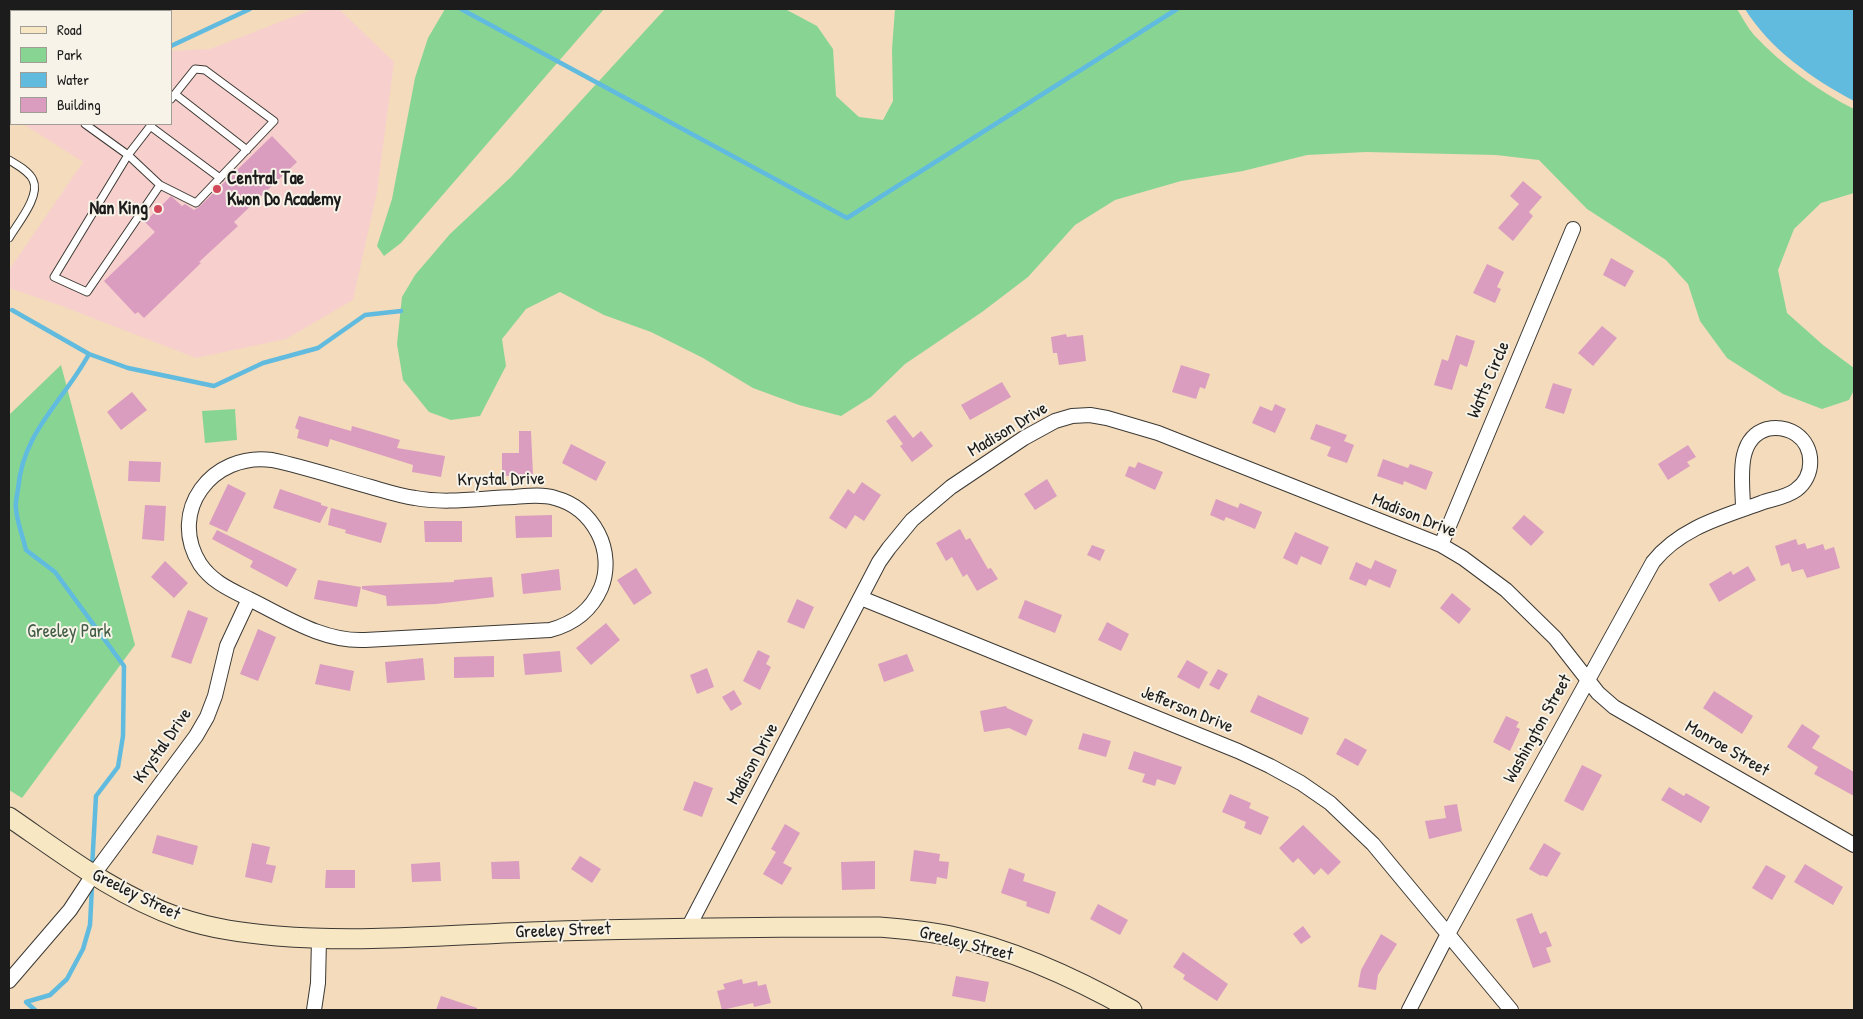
<!DOCTYPE html>
<html>
<head>
<meta charset="utf-8">
<style>
  body { margin:0 }
  #map { position:relative; width:1863px; height:1019px; overflow:hidden; background:#f3dbbb; font-family:"Patrick Hand",sans-serif }
  canvas { display:block }
  .frame { position:absolute; inset:0; border:10px solid #1c1c1c; pointer-events:none }
  .legend { position:absolute; left:10px; top:10px; width:162px; height:115px; box-sizing:border-box; background:#f7f3e8; border:1px solid #9f9d96; margin:0; padding:6px 9px; list-style:none; font-size:15px; color:#1c1c1c }
  .legend li { display:flex; align-items:center; gap:10px; height:25px }
  .legend b { width:25px; border:1px solid #9f9d96 }
</style>
</head>
<body>
<div id="map">
<canvas width="1863" height="1019"></canvas>
<div class="frame"></div>
<ul class="legend">
<li><b style="height:6px;background:#f8e7c3"></b>Road</li>
<li><b style="height:14px;background:#88d593"></b>Park</li>
<li><b style="height:14px;background:#61bbdf"></b>Water</li>
<li><b style="height:14px;background:#db9dbf"></b>Building</li>
</ul>
</div>
<script>
const c = document.querySelector('canvas').getContext('2d');
c.lineJoin = 'round';
function fillPath(path, color) {
  c.fillStyle = color;
  c.fill(path, 'evenodd');
}
function stroke(path, color, width, dash) {
  c.strokeStyle = color;
  c.lineWidth = width;
  c.lineCap = dash ? 'butt' : 'round';
  c.setLineDash(dash || []);
  c.stroke(path);
}
function drawText(font, color, halo, rows, align = 'center') {
  c.font = font + ' "Patrick Hand",sans-serif';
  c.lineWidth = 4;
  c.setLineDash([]);
  c.textBaseline = 'middle';
  c.strokeStyle = halo;
  c.fillStyle = color;
  for (const [text, x, y, turn = 0] of rows) {
    c.save();
    c.translate(x, y);
    c.rotate((+turn || 0) * Math.PI / 180);
    c.textAlign = isNaN(turn) ? turn : align;
    if (halo) c.strokeText(text, 0, 0);
    c.fillText(text, 0, 0);
    c.restore();
  }
}
fillPath(new Path2D(`
  M 9,9 L 35,9 L 39,11 L 11,11 L 11,116 L 9,115 Z
  M 313,9 L 339,9 L 394,62 L 377,192 L 353,300 L 286,339 L 196,358 L 59,305 L 9,288 L 9,270 L 83,162 L 23,124 L 171,124 L 171,51 L 210,49 Z`), '#f7d0cd');
fillPath(new Path2D(`
  M 445,9 L 604,9 L 401,243 L 384,256 L 377,246 L 392,199 L 415,78 L 428,38 Z
  M 665,9 L 785,9 L 817,26 L 833,49 L 836,96 L 859,117 L 883,120 L 893,101 L 892,49 L 895,9 L 1737,9 C 1742,17 1747,27 1754,35 C 1782,65 1818,91 1854,109 L 1854,193 L 1821,203 L 1794,229 L 1778,270 L 1787,313 L 1823,345 L 1854,368 L 1854,390 L 1849,400 L 1822,409 L 1783,394 L 1727,358 L 1700,321 L 1688,284 L 1666,260 L 1587,209 L 1539,160 L 1496,155 L 1366,152 L 1307,155 L 1243,171 L 1181,181 L 1115,200 L 1075,225 L 1028,277 L 982,312 L 905,364 L 871,397 L 841,416 L 799,405 L 753,388 L 703,358 L 651,332 L 604,315 L 560,292 L 526,309 L 502,339 L 506,366 L 480,416 L 451,420 L 429,412 L 403,380 L 397,344 L 402,297 L 415,275 L 450,234 L 511,177 Z
  M 61,365 L 135,645 L 22,798 L 9,790 L 9,415 Z
  M 235,409 L 237,440 L 205,443 L 202,411 Z`), '#88d593');
fillPath(new Path2D(`
  M 1745,9 L 1854,9 L 1854,101 C 1812,79 1770,49 1745,9 Z`), '#61bbdf');
stroke(new Path2D(`
  M 60,9 L 64,11
  M 461,9 L 847,218 L 1177,9
  M 171,46 L 250,9
  M 12,310 L 89,354 L 128,368 L 214,386 L 263,363 L 318,348 L 365,315 L 401,311
  M 89,354 C 63,402 23,431 18,489 C 17,496 15,503 16,509 C 17,522 23,537 26,550 L 55,572 L 124,666 L 123,736 L 118,767 L 96,796 L 92,868
  M 35,1010 L 26,1002 L 50,995 L 67,979 L 83,949 L 90,925 L 92,886`), '#61bbdf', 4.5);
fillPath(new Path2D(`
  M 272,136 L 297,162 L 234,222 L 238,226 L 199,262 L 201,263 L 144,318 L 138,312 L 135,314 L 104,281 L 155,232 L 145,222 L 171,196 L 182,206 L 185,204 L 194,210 L 199,207 Z
  M 1523,181 L 1542,197 L 1529,212 L 1533,216 L 1513,241 L 1498,228 L 1519,204 L 1510,196 Z
  M 1611,258 L 1634,271 L 1625,287 L 1603,275 Z
  M 1487,264 L 1504,272 L 1497,287 L 1501,289 L 1495,303 L 1473,293 Z
  M 1602,326 L 1617,338 L 1593,366 L 1578,353 Z
  M 1066,334 L 1067,337 L 1083,335 L 1086,361 L 1059,365 L 1057,353 L 1053,353 L 1051,337 Z
  M 1456,335 L 1475,341 L 1467,367 L 1460,364 L 1452,390 L 1434,385 L 1442,359 L 1448,361 Z
  M 1181,365 L 1210,374 L 1205,389 L 1200,387 L 1196,399 L 1172,392 Z
  M 1002,382 L 1011,397 L 970,420 L 961,405 Z
  M 1553,383 L 1572,389 L 1564,414 L 1545,408 Z
  M 132,392 L 147,410 L 121,430 L 107,412 Z
  M 1275,404 L 1286,409 L 1275,433 L 1252,423 L 1260,406 L 1272,411 Z
  M 895,415 L 913,438 L 921,431 L 933,446 L 912,462 L 900,446 L 903,444 L 886,421 Z
  M 299,416 L 351,431 L 352,426 L 400,440 L 397,448 L 445,456 L 441,477 L 412,472 L 413,465 L 330,439 L 328,447 L 297,438 L 299,430 L 295,428 Z
  M 1316,424 L 1347,435 L 1344,441 L 1354,445 L 1347,463 L 1327,456 L 1331,447 L 1310,439 Z
  M 519,431 L 531,431 L 533,475 L 502,476 L 502,453 L 519,453 Z
  M 571,444 L 606,462 L 596,481 L 562,463 Z
  M 1688,445 L 1696,457 L 1687,462 L 1690,466 L 1668,480 L 1658,464 Z
  M 1383,459 L 1408,468 L 1410,464 L 1433,472 L 1426,490 L 1404,481 L 1403,485 L 1377,476 Z
  M 129,461 L 161,462 L 160,482 L 128,481 Z
  M 1138,462 L 1163,472 L 1155,490 L 1125,476 L 1129,466 L 1135,468 Z
  M 1047,479 L 1057,496 L 1035,510 L 1024,494 Z
  M 862,482 L 881,495 L 864,521 L 855,515 L 846,529 L 829,518 L 848,489 L 854,494 Z
  M 228,484 L 246,493 L 227,532 L 209,524 Z
  M 280,489 L 321,503 L 321,505 L 328,507 L 320,523 L 273,508 Z
  M 1216,499 L 1238,508 L 1240,503 L 1262,512 L 1255,529 L 1226,517 L 1224,521 L 1210,515 Z
  M 145,505 L 166,506 L 164,541 L 142,539 Z
  M 331,508 L 387,523 L 381,543 L 345,533 L 346,530 L 328,525 Z
  M 552,515 L 552,537 L 516,538 L 515,516 Z
  M 1524,515 L 1544,532 L 1531,546 L 1512,528 Z
  M 424,521 L 462,521 L 462,542 L 425,542 Z
  M 960,529 L 966,540 L 970,538 L 988,569 L 991,568 L 998,579 L 977,591 L 967,574 L 963,577 L 952,557 L 946,561 L 936,543 Z
  M 217,530 L 297,569 L 287,587 L 250,567 L 253,561 L 212,539 Z
  M 1295,532 L 1329,547 L 1321,565 L 1301,556 L 1297,565 L 1283,558 Z
  M 1796,539 L 1798,545 L 1805,543 L 1807,549 L 1823,544 L 1825,550 L 1834,547 L 1840,568 L 1807,578 L 1803,569 L 1792,572 L 1789,563 L 1781,566 L 1775,546 Z
  M 1092,545 L 1105,550 L 1100,561 L 1087,555 Z
  M 1375,560 L 1397,570 L 1390,588 L 1369,579 L 1366,586 L 1349,579 L 1356,562 L 1371,569 Z
  M 165,561 L 188,583 L 174,598 L 151,577 Z
  M 1748,566 L 1756,580 L 1719,602 L 1709,584 L 1731,571 L 1733,575 Z
  M 636,568 L 652,593 L 634,605 L 617,580 Z
  M 559,569 L 561,590 L 523,594 L 521,574 Z
  M 492,577 L 494,597 L 436,604 L 387,606 L 386,596 L 362,589 L 362,586 L 454,582 L 454,580 Z
  M 318,580 L 361,587 L 357,607 L 314,599 Z
  M 1452,593 L 1471,609 L 1459,624 L 1440,608 Z
  M 797,599 L 814,607 L 804,629 L 787,622 Z
  M 1025,600 L 1062,615 L 1055,633 L 1018,618 Z
  M 188,610 L 208,618 L 191,664 L 171,657 Z
  M 1107,622 L 1129,634 L 1121,651 L 1098,640 Z
  M 606,623 L 620,640 L 591,665 L 576,648 Z
  M 258,629 L 276,637 L 258,681 L 240,674 Z
  M 758,650 L 770,656 L 766,664 L 771,667 L 760,690 L 743,681 Z
  M 560,651 L 562,672 L 525,675 L 523,654 Z
  M 907,654 L 914,671 L 884,682 L 878,664 Z
  M 494,656 L 494,677 L 454,678 L 454,657 Z
  M 423,658 L 425,680 L 387,683 L 385,662 Z
  M 1187,660 L 1208,672 L 1199,689 L 1177,677 Z
  M 320,664 L 354,671 L 350,691 L 315,684 Z
  M 707,668 L 714,687 L 697,694 L 690,675 Z
  M 1218,669 L 1228,674 L 1219,690 L 1209,685 Z
  M 734,690 L 742,704 L 731,711 L 722,697 Z
  M 1714,691 L 1753,716 L 1742,734 L 1703,708 Z
  M 1258,695 L 1309,718 L 1302,735 L 1250,712 Z
  M 1006,706 L 1007,708 L 1033,720 L 1026,736 L 1009,728 L 984,732 L 980,711 Z
  M 1506,716 L 1519,722 L 1516,727 L 1520,729 L 1510,751 L 1493,742 Z
  M 1802,724 L 1820,736 L 1812,748 L 1854,772 L 1854,796 L 1814,774 L 1818,767 L 1787,747 Z
  M 1083,733 L 1111,741 L 1106,757 L 1078,749 Z
  M 1345,738 L 1367,750 L 1358,766 L 1336,754 Z
  M 1134,751 L 1182,767 L 1175,785 L 1157,779 L 1155,786 L 1142,782 L 1145,774 L 1128,769 Z
  M 1582,765 L 1602,775 L 1583,811 L 1564,801 Z
  M 694,781 L 713,788 L 702,817 L 683,810 Z
  M 1669,787 L 1684,796 L 1686,793 L 1710,807 L 1701,823 L 1661,800 Z
  M 1230,794 L 1251,803 L 1249,808 L 1269,817 L 1261,835 L 1244,828 L 1246,822 L 1222,812 Z
  M 1457,804 L 1462,831 L 1429,839 L 1425,821 L 1446,818 L 1444,806 Z
  M 785,824 L 800,833 L 783,863 L 792,868 L 782,885 L 763,874 L 776,852 L 771,849 Z
  M 1303,825 L 1341,862 L 1328,875 L 1321,868 L 1314,875 L 1298,858 L 1293,863 L 1279,848 Z
  M 157,835 L 198,846 L 193,865 L 152,853 Z
  M 252,843 L 270,847 L 266,864 L 276,866 L 272,883 L 245,877 Z
  M 1544,843 L 1561,853 L 1547,877 L 1542,875 L 1541,876 L 1529,869 Z
  M 914,850 L 940,854 L 939,861 L 949,862 L 947,879 L 937,877 L 936,884 L 910,881 Z
  M 580,856 L 601,869 L 592,883 L 571,869 Z
  M 519,861 L 520,879 L 492,879 L 491,862 Z
  M 875,861 L 875,889 L 842,890 L 841,862 Z
  M 440,862 L 441,881 L 412,882 L 411,864 Z
  M 1805,864 L 1843,887 L 1833,905 L 1794,882 Z
  M 1766,865 L 1786,876 L 1772,900 L 1752,888 Z
  M 1009,868 L 1025,874 L 1023,881 L 1056,892 L 1049,914 L 1026,906 L 1027,902 L 1001,893 Z
  M 326,870 L 355,870 L 355,888 L 325,888 Z
  M 1098,904 L 1128,920 L 1120,935 L 1090,919 Z
  M 1532,913 L 1540,934 L 1546,931 L 1552,946 L 1546,948 L 1551,962 L 1533,968 L 1516,919 Z
  M 1303,926 L 1311,937 L 1301,944 L 1293,934 Z
  M 1381,934 L 1397,944 L 1378,975 L 1376,990 L 1358,987 L 1361,970 Z
  M 1183,952 L 1228,984 L 1217,1001 L 1183,979 L 1185,975 L 1173,967 Z
  M 956,976 L 989,982 L 985,1002 L 952,996 Z
  M 742,979 L 743,984 L 757,981 L 758,986 L 766,984 L 771,1003 L 754,1007 L 753,1003 L 722,1010 L 717,991 L 725,989 L 723,984 Z
  M 441,996 L 477,1008 L 477,1010 L 436,1010 Z`), '#db9dbf');
const lane = new Path2D(`
  M 9,69 L 11,71
  M 175,94 L 247,150
  M 85,124 L 128,155 L 160,185 L 87,292 L 54,277 L 128,155 L 152,124
  M 150,126 L 220,178
  M 9,160 C 17,165 29,171 33,180 C 41,196 17,224 9,238
  M 160,185 L 196,203 L 274,121 L 205,70 L 195,69 L 171,99`);
const street = new Path2D(`
  M 1441,545 L 1573,229
  M 861,598 L 1238,751 L 1270,766 L 1301,783 L 1330,803 L 1373,844 L 1511,1010
  M 688,928 L 879,562 L 889,548 L 912,520 L 951,487 L 1024,438 L 1055,421 L 1072,416 L 1090,415 L 1107,418 L 1158,433 L 1441,545 L 1463,558 L 1506,590 L 1555,638 L 1598,693 L 1614,707 L 1854,845
  M 9,981 L 70,910 L 93,875 L 196,736 L 207,717 L 215,696 L 227,646 L 249,599 C 231,590 212,582 200,564 C 167,511 212,452 272,460 C 305,467 338,478 371,487 C 385,491 400,496 415,498 C 447,504 481,498 514,497 C 527,496 542,494 555,498 C 574,503 589,516 598,533 C 607,550 608,571 601,588 C 591,611 573,624 550,630 L 365,640 C 323,642 286,617 249,599
  M 314,1010 L 318,983 L 319,939
  M 1409,1010 L 1448,934 L 1653,562 C 1680,528 1722,517 1761,503 C 1772,499 1787,497 1796,490 C 1815,476 1815,447 1796,434 C 1788,429 1777,427 1767,429 C 1734,439 1743,483 1743,509`);
const secondary = new Path2D(`
  M 9,817 C 63,854 117,896 180,918 C 212,929 244,933 277,936 C 361,943 446,935 530,932 C 646,928 762,927 879,927 C 903,929 927,931 951,936 C 1014,950 1075,978 1132,1010`);
stroke(lane, '#3c3934', 9);
stroke(street, '#3c3934', 16);
stroke(secondary, '#3c3934', 21);
stroke(lane, '#fff', 7);
stroke(street, '#fff', 14);
stroke(secondary, '#f8e7c3', 19);
for (const [x, y, r, color] of [
  [217,189,5,"#d1495b"],
  [158,209,5,"#d1495b"]
]) {
  const dot = new Path2D();
  dot.arc(x, y, r, 0, 2 * Math.PI);
  c.fillStyle = color;
  c.fill(dot);
  stroke(dot, '#f7f3e8', 2);
}
drawText('bold 18px', '#1c1c1c', '#f7f3e8', [
  ["Central Tae",227,179],
  ["Kwon Do Academy",227,200],
  ["Nan King",148,209,"right"]
], 'left');
drawText('18px', '#1c1c1c', '#f7f3e8', [
  ["Watts Circle",1489,380,-67],
  ["Madison Drive",1008,430,-31],
  ["Krystal Drive",501,480,-1],
  ["Madison Drive",1414,516,22],
  ["Jefferson Drive",1187,710,22],
  ["Washington Street",1538,729,-61],
  ["Krystal Drive",163,746,-55],
  ["Monroe Street",1727,749,30],
  ["Madison Drive",753,764,-62],
  ["Greeley Street",136,895,26],
  ["Greeley Street",563,931,-2],
  ["Greeley Street",966,944,14]
]);
drawText('18px', '#425d46', '#f7f3e8', [
  ["Greeley Park",69,632]
]);
</script>
</body>
</html>
